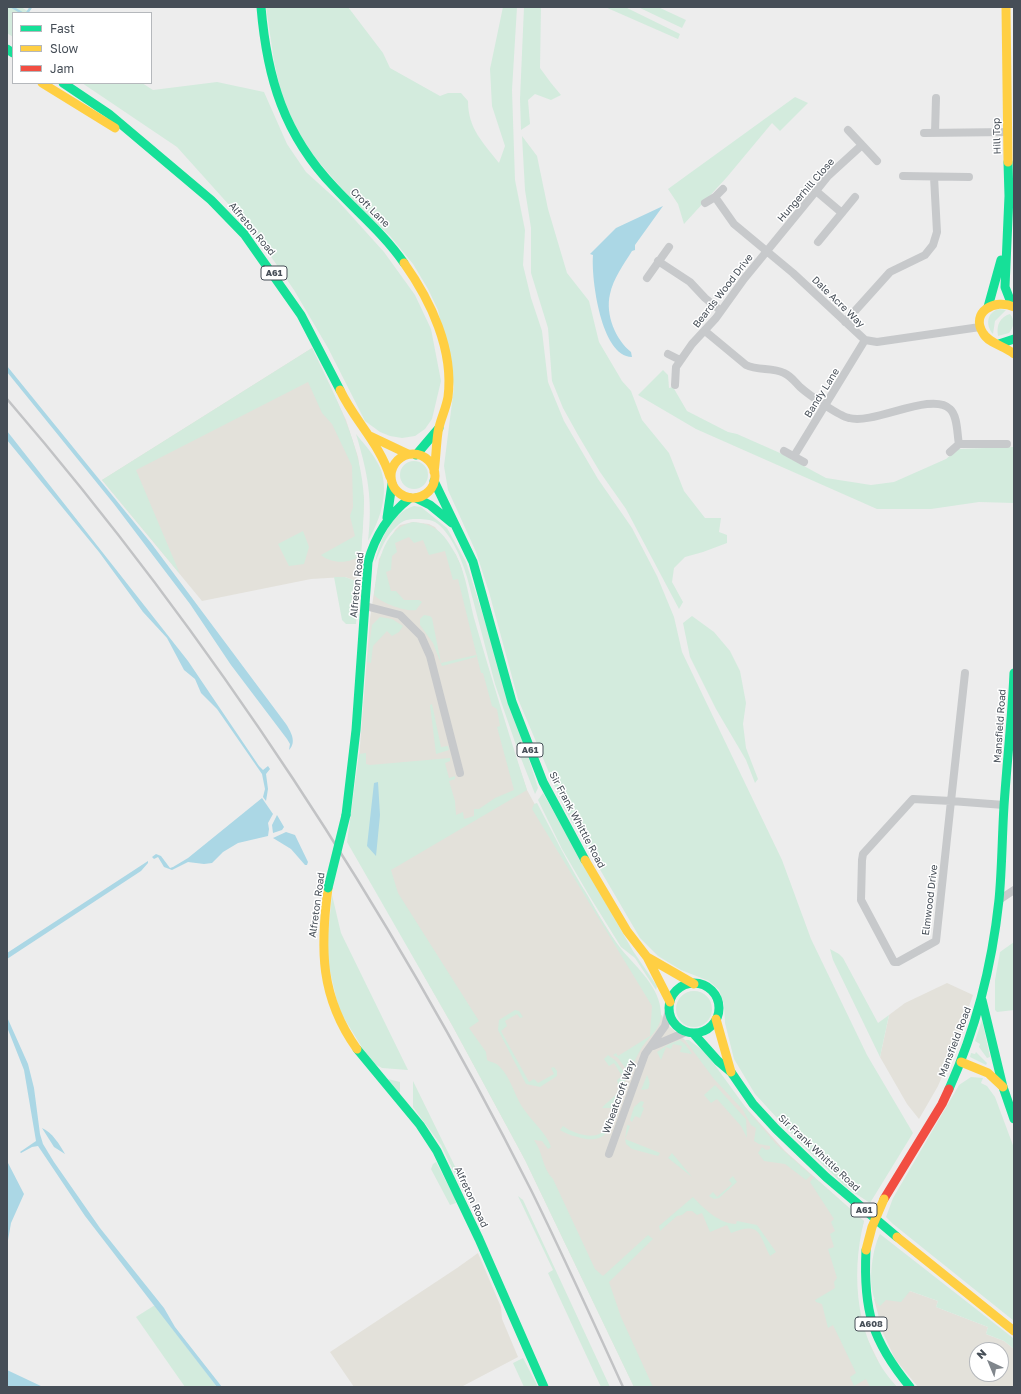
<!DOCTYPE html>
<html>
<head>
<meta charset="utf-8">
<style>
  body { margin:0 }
  #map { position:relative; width:1021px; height:1394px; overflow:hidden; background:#ededed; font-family:"Golos Text",sans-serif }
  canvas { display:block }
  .frame { position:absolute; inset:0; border:8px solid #464e57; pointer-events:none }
  .legend { position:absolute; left:12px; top:12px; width:140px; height:72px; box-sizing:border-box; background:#fff; border:1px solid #b5b8bc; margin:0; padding:5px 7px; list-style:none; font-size:12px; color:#464e57 }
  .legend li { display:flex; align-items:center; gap:8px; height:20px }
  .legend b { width:20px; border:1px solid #b5b8bc }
  .north { position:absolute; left:969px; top:1342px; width:40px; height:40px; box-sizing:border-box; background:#fff; border:1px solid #b5b8bc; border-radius:50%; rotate:316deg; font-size:11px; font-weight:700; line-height:16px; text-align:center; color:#464e57 }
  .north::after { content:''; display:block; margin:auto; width:14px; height:18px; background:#80868c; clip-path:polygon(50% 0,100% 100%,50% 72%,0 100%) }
</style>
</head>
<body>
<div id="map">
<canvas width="1021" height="1394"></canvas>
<div class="frame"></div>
<ul class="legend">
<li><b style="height:5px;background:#16e098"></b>Fast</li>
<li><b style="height:5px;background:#ffcf43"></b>Slow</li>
<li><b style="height:5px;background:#f24e42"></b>Jam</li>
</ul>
<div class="north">N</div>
</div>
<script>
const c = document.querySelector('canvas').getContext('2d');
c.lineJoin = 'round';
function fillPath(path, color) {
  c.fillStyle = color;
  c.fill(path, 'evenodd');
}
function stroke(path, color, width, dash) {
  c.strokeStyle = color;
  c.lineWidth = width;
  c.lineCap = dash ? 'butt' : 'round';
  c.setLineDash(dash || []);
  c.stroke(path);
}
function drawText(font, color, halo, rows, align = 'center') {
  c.font = font + ' "Golos Text",sans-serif';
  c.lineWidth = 3;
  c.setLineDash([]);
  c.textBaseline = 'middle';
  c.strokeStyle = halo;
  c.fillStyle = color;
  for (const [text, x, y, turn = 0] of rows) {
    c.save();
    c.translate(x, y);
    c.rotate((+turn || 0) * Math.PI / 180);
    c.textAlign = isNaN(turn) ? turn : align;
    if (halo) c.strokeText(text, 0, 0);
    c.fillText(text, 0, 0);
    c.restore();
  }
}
fillPath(new Path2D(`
  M 312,348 L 346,420 L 358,457 L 364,500 L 361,555 L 356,581 L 345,577 L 311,579 L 202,601 L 102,480 Z
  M 413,522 L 429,524 L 435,527 L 456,555 L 461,566 L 474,621 L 500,710 L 527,790 L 569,867 L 655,1006 L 670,1027 L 685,1040 L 785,1151 L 864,1221 L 855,1255 L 855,1290 L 864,1332 L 883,1371 L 897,1387 L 634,1387 L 525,1160 L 452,1025 L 371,882 L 354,822 L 370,619 L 379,559 L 395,530 L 400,525 Z
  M 947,983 L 973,995 L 953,1051 L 938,1086 L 919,1119 L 907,1104 L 880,1057 L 889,1015 L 905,1003 Z
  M 478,1253 L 501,1307 L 502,1319 L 518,1357 L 461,1387 L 354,1387 L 330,1352 L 457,1268 Z
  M 910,1291 L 938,1301 L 936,1307 L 988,1327 L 986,1334 L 1004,1341 L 1014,1349 L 1014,1387 L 918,1387 L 895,1359 L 883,1333 L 874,1299 ZM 977,1350 L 1001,1350 L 1001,1374 L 977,1374 Z`), '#e3e1da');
fillPath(new Path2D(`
  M 7,7 L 21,7 L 31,13 L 13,13 L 13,37 L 7,33 Z
  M 266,7 L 348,7 L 383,53 L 390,68 L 440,96 L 448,93 L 461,93 L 468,101 C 468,129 483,142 499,163 L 505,146 L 492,106 L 490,69 L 503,7 L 517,7 L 512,90 L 515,180 L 525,230 L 523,265 L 531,298 L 542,331 L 548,382 L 564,421 L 598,479 L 632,528 L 657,576 L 674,617 L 682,652 L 782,860 L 811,939 L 867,1055 L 913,1133 L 870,1203 L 847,1188 L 801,1144 L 755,1094 L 734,1059 L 725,1023 L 724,1004 L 719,990 L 709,981 L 681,970 L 658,956 L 640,938 L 564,808 L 518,699 L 489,592 L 476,552 L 448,490 L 444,466 L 454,387 L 438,310 L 428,289 L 413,264 L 390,236 L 356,205 L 305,146 L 282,98 L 274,61 Z
  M 524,7 L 541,7 L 540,68 L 551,83 L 561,95 L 551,100 L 535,94 L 528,100 L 530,124 L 521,130 L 520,99 Z
  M 605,7 L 625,7 L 680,34 L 678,39 Z
  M 638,7 L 658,7 L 686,20 L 682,28 Z
  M 217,82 L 264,92 L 287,144 L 306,172 L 338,201 L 384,252 L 415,295 L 431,329 L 441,381 L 432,419 L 425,429 L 415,436 L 402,438 L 390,436 L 380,432 L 365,421 L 328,348 L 294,290 L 265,248 L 239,216 L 177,147 L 82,83 L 142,83 L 153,90 Z
  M 795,97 L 808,103 L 780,131 L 772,123 L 727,177 L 684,224 L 678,204 L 668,189 Z
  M 522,136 L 537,156 L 548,209 L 567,273 L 589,301 L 599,342 L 622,381 L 631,391 L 642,420 L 669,453 L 684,491 L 705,518 L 721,518 L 719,532 L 727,535 L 727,543 L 703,552 L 685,557 L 674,568 L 672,582 L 683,602 L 679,609 L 626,509 L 600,472 L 578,435 L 563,408 L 552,381 L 548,328 L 531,273 L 531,228 L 525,190 Z
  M 999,309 L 1006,310 L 995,321 L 993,334 C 985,325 987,312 999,309 Z
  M 1010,314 C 1015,320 1014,327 1009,333 L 998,336 C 996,325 1000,317 1010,314 Z
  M 312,348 C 335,396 362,445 364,500 C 364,518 362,537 361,555 C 351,564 331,564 321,555 L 355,536 L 350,516 L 353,507 L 352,466 L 332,424 L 322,413 L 308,382 L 136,470 L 180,574 L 102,480 Z
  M 663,370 L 668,375 L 669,388 L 673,387 L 687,411 L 728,432 L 737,434 L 780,453 L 826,478 L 871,485 L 894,482 L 946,459 L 958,449 L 1014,447 L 1014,503 L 979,502 L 931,509 L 877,509 L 696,429 L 638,395 Z
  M 356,434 C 365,445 376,457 381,470 C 389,494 380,520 368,541 C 373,500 368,474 356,434 Z
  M400 475a14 14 0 1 1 28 0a14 14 0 1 1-28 0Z
  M 414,506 L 421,507 L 447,528 L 466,562 L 538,788 L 535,794 L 517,748 L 495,684 L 467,577 C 462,560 451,532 435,522 C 429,519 422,519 416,519 C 408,519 403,520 397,526 C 386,535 380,551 375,563 C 379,542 391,513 414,506 Z
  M 413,522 C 437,524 445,535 456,555 C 467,576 469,602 476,625 C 492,680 509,735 527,790 L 391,870 L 398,893 L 479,1021 L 469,1028 L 486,1052 L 487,1060 C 492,1063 496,1062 500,1067 C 510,1077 514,1093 521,1105 C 528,1117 548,1135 551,1147 L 548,1149 L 542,1141 L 534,1140 C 543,1152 542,1168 553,1179 L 595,1269 L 603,1276 L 648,1235 L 653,1239 L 609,1282 L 621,1317 L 653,1387 L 634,1387 L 525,1160 L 452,1025 L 347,842 L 359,754 L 366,753 L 366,764 L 370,765 L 450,758 L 450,761 L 445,763 L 449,778 L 455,776 L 455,779 L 449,781 L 455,801 L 456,815 L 463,812 L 464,819 L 474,816 L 474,809 L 479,809 L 495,798 L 514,790 L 497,727 L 500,726 L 497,709 L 492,706 L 483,673 L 481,673 L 458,579 L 453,580 L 445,551 L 429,555 L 423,540 L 414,543 L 409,537 L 395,543 L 397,552 L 392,556 L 391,570 L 386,572 L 391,591 L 396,591 L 404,600 L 419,600 L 422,602 L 416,610 C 406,612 381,603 374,595 C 378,567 380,530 413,522 Z
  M 303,531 L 309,547 L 304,564 L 289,566 L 278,544 Z
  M 334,577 L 345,577 L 356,581 L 358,601 L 356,624 L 346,624 L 342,620 Z
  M 424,615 L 430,616 L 432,618 L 441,663 L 476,655 L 476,657 L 442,666 L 433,643 L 420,625 L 420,619 Z
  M 692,616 L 714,632 L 730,651 L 740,671 L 746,703 L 743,724 L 746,748 L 758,779 L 755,783 L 746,760 L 716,709 L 690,657 L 683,623 Z
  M 380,617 L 392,619 L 403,626 L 399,632 L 392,636 L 387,631 L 373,646 L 371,663 L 367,662 L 372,625 Z
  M 432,704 L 441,747 L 448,746 L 449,750 L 436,754 L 430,705 Z
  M 543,793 L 633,951 L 657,986 L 656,990 L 635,958 L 621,947 L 590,897 L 562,849 L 538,800 Z
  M 537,803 C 554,835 569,866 588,896 C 598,914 609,934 622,950 C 637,968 660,987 661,1013 C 662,1029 648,1037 641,1049 C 636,1057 633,1065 629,1073 L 618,1058 L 613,1055 L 616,1053 L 618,1056 L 650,1036 L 652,1006 L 532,809 L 534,804 Z
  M 332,895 L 341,933 L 408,1070 L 382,1068 L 371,1062 L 339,1010 L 326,954 Z
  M 1014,942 L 1014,1010 L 997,1012 L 995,1010 L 995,980 L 1000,952 Z
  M 830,949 L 839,954 L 843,958 L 878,1023 L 889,1015 L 880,1057 L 833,960 Z
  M676 1009a18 18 0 1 1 36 0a18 18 0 1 1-36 0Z
  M 515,1010 L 519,1011 L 523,1017 L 520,1018 L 517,1014 L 505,1021 L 507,1026 L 501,1031 L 529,1082 L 534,1079 L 538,1083 L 554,1074 L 551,1068 L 554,1067 L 557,1071 L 557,1076 L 540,1087 L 526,1084 L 498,1030 L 499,1020 Z
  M 982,1020 L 990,1057 L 987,1058 L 979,1047 L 980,1044 L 975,1041 Z
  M 680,1040 L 685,1044 L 692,1054 L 680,1052 L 682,1046 L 673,1044 L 671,1049 L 666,1047 L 661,1060 L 657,1052 L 669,1044 Z
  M 685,1040 L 689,1040 L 706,1053 L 749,1112 L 776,1144 L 811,1175 L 806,1180 L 785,1164 L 764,1161 L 758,1153 L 762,1147 L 766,1150 L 770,1149 L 770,1146 L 759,1144 L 754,1141 L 756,1128 L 751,1125 L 743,1110 L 714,1079 Z
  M 976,1052 L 987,1063 L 986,1065 L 970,1057 L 971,1053 L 975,1054 Z
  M 608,1055 L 616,1061 L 627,1076 C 617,1097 620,1144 586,1139 C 577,1137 568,1135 560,1130 L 563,1126 C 576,1136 609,1144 606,1119 L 612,1117 L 611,1108 L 602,1108 C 610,1098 622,1096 617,1080 L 622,1076 L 614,1063 L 609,1066 L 604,1059 Z
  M 647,1075 C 649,1080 651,1083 648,1089 L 641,1090 Z
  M 971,1077 L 983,1078 L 981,1083 L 987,1086 L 995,1097 L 1014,1148 L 1014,1321 L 893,1224 L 886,1217 L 893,1198 L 955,1092 L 959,1085 Z
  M 388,1079 L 400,1082 L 400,1095 Z
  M 413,1081 L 470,1197 L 467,1199 L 441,1145 L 413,1107 Z
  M 715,1085 L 746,1119 L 747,1138 L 741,1126 L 717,1099 L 711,1103 L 704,1095 Z
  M 641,1101 L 644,1102 L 642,1107 L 644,1108 L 640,1118 L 635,1116 L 632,1122 L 630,1120 L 634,1107 Z
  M 627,1125 L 630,1126 L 625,1139 L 660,1153 L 658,1156 L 632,1149 L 626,1144 L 625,1139 Z
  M 672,1153 L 692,1177 L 668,1158 Z
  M 436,1162 L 455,1198 L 456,1203 L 450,1205 L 431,1169 L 433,1164 Z
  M 733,1176 L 737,1182 L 719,1198 L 714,1199 L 709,1196 L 713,1192 L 717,1197 L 732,1184 L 729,1180 Z
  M 814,1177 L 864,1221 C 850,1277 856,1343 897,1387 L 870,1387 L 866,1379 L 854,1386 L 850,1377 L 856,1373 L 833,1325 L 828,1328 L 822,1304 L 816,1302 L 815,1300 L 835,1288 L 834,1282 L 837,1278 L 828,1249 L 834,1247 L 830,1234 L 835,1231 L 831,1222 L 834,1219 L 810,1182 Z
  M 518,1196 L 523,1200 L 610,1387 L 601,1387 L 548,1273 L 553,1270 Z
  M 693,1197 C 704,1209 720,1224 736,1224 L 737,1221 L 757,1225 L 776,1252 L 770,1256 C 758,1232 760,1222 731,1233 L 727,1225 L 710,1232 L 702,1213 L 697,1215 L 692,1211 L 687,1211 L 682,1215 L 677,1216 L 660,1231 L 659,1226 Z
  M 880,1234 L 1008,1334 L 1014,1339 L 1014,1349 L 1004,1341 L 986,1334 L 988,1327 L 936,1307 L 938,1301 L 910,1291 L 901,1302 L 886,1300 L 880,1306 C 865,1295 872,1248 880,1234 Z
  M 155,1305 L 217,1387 L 185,1387 L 136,1317 Z
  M 523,1358 L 538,1387 L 524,1387 L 513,1363 Z`), '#d3ebdd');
fillPath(new Path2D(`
  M 663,206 L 635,245 L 635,250 L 632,251 C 624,264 613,279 610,294 C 605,315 616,340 631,352 L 632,357 C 601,357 591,278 593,255 L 590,254 L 616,228 Z
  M 7,366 L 151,543 L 286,724 C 291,732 297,742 289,750 L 290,744 L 287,739 L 231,665 L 190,604 L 114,504 L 7,372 Z
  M 7,431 L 188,661 L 259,766 L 263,770 L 268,766 L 270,769 L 266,774 L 268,789 L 266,801 L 263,797 L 265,789 L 262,774 L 217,709 L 201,693 L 195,679 L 184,670 L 167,638 L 143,612 L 99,552 L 7,440 Z
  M 378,782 L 380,815 L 376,856 L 367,846 L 374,783 Z
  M 262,798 L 273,814 L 268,823 L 269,829 L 268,836 L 238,843 L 223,852 L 212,863 L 204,864 L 188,862 L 172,870 L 164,867 L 158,857 L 154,859 L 152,857 L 156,854 L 161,856 L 170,868 L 173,867 L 188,858 Z
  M 277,815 L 284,827 L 282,830 L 273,833 L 272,825 Z
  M 286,832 L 295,835 L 308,862 L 307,865 L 305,865 L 291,849 L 273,838 Z
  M 148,861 L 148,863 L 141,871 L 7,959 L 7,953 Z
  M 7,1017 L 28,1064 L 34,1088 L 40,1134 L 43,1144 L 54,1162 L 100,1228 L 164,1308 L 175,1327 L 222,1387 L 217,1387 L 85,1216 L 38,1146 L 32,1147 L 21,1153 L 20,1152 L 36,1141 L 24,1070 L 7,1027 Z
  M 42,1128 C 52,1132 60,1145 65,1154 L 54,1147 Z
  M 7,1161 L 24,1194 L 11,1223 L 7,1246 Z
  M 7,1370 L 43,1387 L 7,1387 Z`), '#abd7e5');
stroke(new Path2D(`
  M 12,7 L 22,13
  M 27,13 L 31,7`), '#abd7e5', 2.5);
stroke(new Path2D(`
  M 848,130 L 877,161
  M 924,133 L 1008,132
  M 935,133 L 936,98
  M 903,176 L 969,177
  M 816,191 L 842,213
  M 715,197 L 734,224 L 793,273 L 865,340 L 877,342 L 980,327
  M 705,203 L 715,197 L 723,189
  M 818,242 L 855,197
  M 658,261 L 690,282 L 705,298 L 721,311
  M 647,278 L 669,247
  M 845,322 L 890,272 L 925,255 L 933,245 L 937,232 L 934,177
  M 705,331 L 746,365 C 758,371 772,367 784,373 C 791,376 795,382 800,387 C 809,395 839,416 849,418 C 874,425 932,391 950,409 C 958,416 957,435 959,444
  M 668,354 L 680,360
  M 675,385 L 676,367 L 692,344 L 716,318 L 744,279 L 816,191 L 828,176 L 862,145
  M 784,451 L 804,462
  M 950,452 L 959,444 L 1007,444
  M 794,456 L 865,340
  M 365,606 L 400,615 L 421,636 L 430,656 L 460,773
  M 965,673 L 951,801 L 913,799 L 863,854 L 862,860 L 861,900 L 894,962 L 898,962 L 936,941 L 951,801 L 1004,805
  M 999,900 L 1014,890
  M 653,1046 L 686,1032
  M 609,1154 L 645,1054 L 665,1026 L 669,1010`), '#c7c9cb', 8);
stroke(new Path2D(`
  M 261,7 C 267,78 284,135 334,187 C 357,212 384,234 404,263
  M 7,49 L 13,53
  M 63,83 L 109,114 L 211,200 L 244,234 L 301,315 L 340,390
  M 1008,162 L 1009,196 L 1005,287 L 1012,305
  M 988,307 L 1001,260
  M 999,344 L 1014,339
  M 416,455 L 439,428
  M 434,481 L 473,562 L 512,702 L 543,782 L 585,860
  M 416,498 L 430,505 L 452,523
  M 387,518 L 392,484
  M 346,815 L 356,730 L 368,562 C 375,536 388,515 410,498
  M669 1008a25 25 0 1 1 50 0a25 25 0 1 1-50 0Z
  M 982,1000 L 1003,1087 L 1014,1119
  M 693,1033 L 718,1061 L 731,1072 L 753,1104 L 776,1129 L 826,1177 L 897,1237
  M 357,1049 L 420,1125 L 437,1151 L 479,1239 L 544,1387
  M 949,1089 C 976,1029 992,965 999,900 C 1002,869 1002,837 1004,806 C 1007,761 1012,718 1014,673
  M 866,1250 C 863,1310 872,1341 910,1387`), '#16e098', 9);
stroke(new Path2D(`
  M 1006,7 L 1008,162
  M 42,83 L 115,128
  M 404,263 C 431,301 454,350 448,397 C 446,409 440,420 438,432 C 436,446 436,459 434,472
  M 1014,307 C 995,298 970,312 983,333 C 989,344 1005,346 1014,354
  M 340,390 C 354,420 380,444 390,477
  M 370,436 L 408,454
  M391 476a22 22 0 1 1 44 0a22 22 0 1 1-44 0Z
  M 585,860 L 627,931 L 647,957 L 670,1002
  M 328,888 C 320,949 320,997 357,1049
  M 647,957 L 694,984
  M 716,1019 L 731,1072
  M 961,1062 L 988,1073 L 1003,1087
  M 897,1237 L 1014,1331`), '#ffcf43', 9);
stroke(new Path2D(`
  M 884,1199 L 942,1104 L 949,1089`), '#f24e42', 9);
stroke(new Path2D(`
  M 7,399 C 212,637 390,910 531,1190 C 563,1255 593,1321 623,1387`), '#c2c3c5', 2.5);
stroke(new Path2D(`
  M 328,888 L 346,815`), '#16e098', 9);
stroke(new Path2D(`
  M 866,1250 L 872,1227 L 884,1199`), '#ffcf43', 9);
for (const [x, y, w] of [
  [274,273,26],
  [530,750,26],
  [864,1210,26],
  [871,1324,32]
]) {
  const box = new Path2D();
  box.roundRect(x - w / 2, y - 7, w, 14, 3);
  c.fillStyle = '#fff';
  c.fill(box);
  stroke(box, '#464e57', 1);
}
drawText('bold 9px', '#464e57', null, [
  ["A61",274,273],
  ["A61",530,750],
  ["A61",864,1210],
  ["A608",871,1324]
]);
drawText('10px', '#464e57', '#fff', [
  ["Hill Top",997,136,-92],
  ["Hungerhill Close",806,190,-49],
  ["Croft Lane",370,208,45],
  ["Alfreton Road",252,229,50],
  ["Beards Wood Drive",723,291,-52],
  ["Dale Acre Way",838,302,44],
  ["Bandy Lane",822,393,-58],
  ["Alfreton Road",357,585,-84],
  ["Mansfield Road",1000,726,-86],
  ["Sir Frank Whittle Road",577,820,62],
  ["Elmwood Drive",930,900,-83],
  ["Alfreton Road",317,905,-82],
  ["Mansfield Road",955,1042,-69],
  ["Wheatcroft Way",619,1097,-70],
  ["Sir Frank Whittle Road",819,1153,43],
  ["Alfreton Road",471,1197,65]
]);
</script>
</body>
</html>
